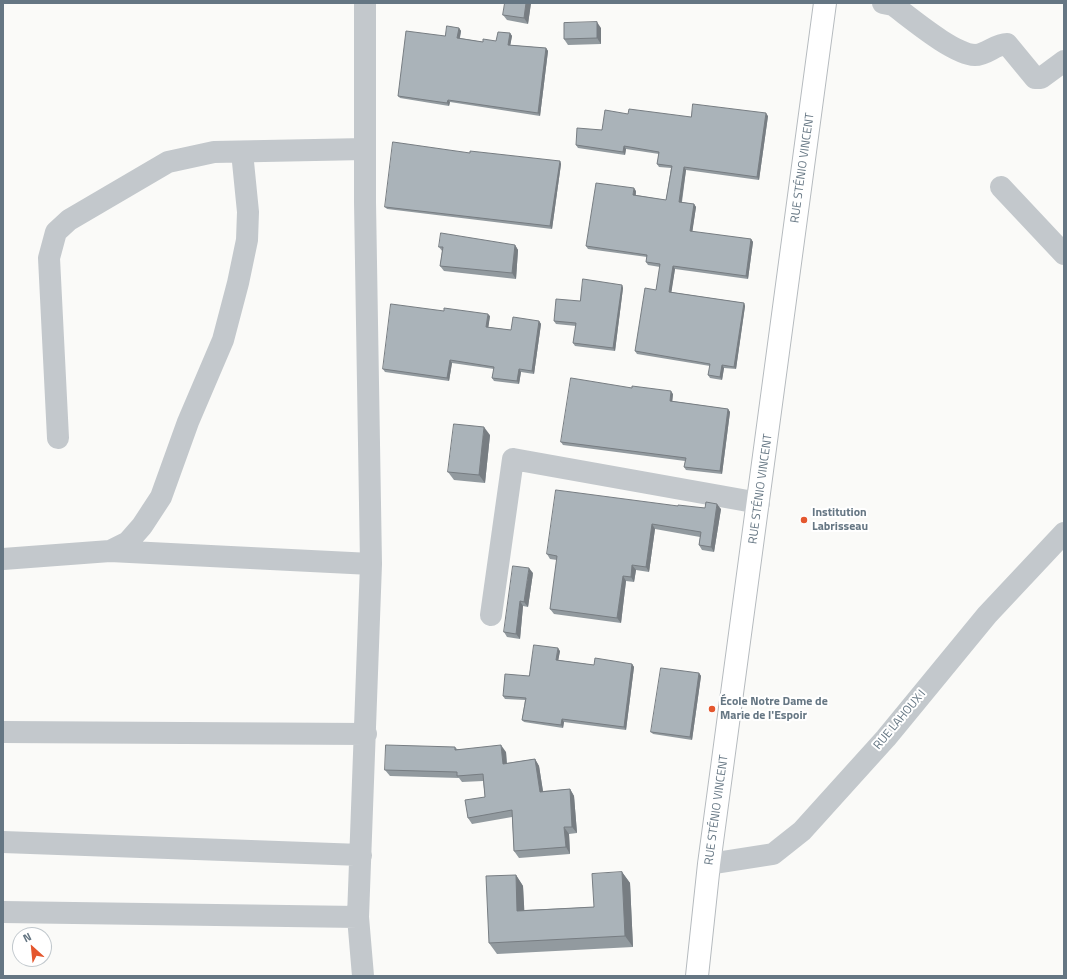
<!DOCTYPE html>
<html>
<head>
<meta charset="utf-8">
<style>
  body { margin:0 }
  #map { position:relative; width:1067px; height:979px; overflow:hidden; background:#fafaf8; font-family:"Titillium Web",sans-serif }
  canvas { display:block }
  .frame { position:absolute; inset:0; border:4px solid #657683; pointer-events:none }
  .north { position:absolute; left:12px; top:927px; width:40px; height:40px; box-sizing:border-box; background:#fff; border:1px solid #c1c8cd; border-radius:50%; rotate:333deg; font-size:11px; font-weight:700; line-height:16px; text-align:center; color:#657683 }
  .north::after { content:''; display:block; margin:auto; width:14px; height:18px; background:#e4572e; clip-path:polygon(50% 0,100% 100%,50% 72%,0 100%) }
</style>
</head>
<body>
<div id="map">
<canvas width="1067" height="979"></canvas>
<div class="frame"></div>
<div class="north">N</div>
</div>
<script>
const c = document.querySelector('canvas').getContext('2d');
c.lineJoin = 'round';
function stroke(path, color, width, dash) {
  c.strokeStyle = color;
  c.lineWidth = width;
  c.lineCap = dash ? 'butt' : 'round';
  c.setLineDash(dash || []);
  c.stroke(path);
}
function fillPath(path, color) {
  c.fillStyle = color;
  c.fill(path, 'evenodd');
}
function drawText(font, color, halo, rows, align = 'center') {
  c.font = font + ' "Titillium Web",sans-serif';
  c.lineWidth = 4;
  c.setLineDash([]);
  c.textBaseline = 'middle';
  c.strokeStyle = halo;
  c.fillStyle = color;
  for (const [text, x, y, turn = 0] of rows) {
    c.save();
    c.translate(x, y);
    c.rotate((+turn || 0) * Math.PI / 180);
    c.textAlign = isNaN(turn) ? turn : align;
    if (halo) c.strokeText(text, 0, 0);
    c.fillText(text, 0, 0);
    c.restore();
  }
}
const major = new Path2D(`
  M 697,976 L 709,864 L 825,3`);
stroke(major, '#b5babe', 24);
stroke(new Path2D(`
  M 883,3 L 893,5 C 912,19 953,54 975,55 C 987,55 995,44 1007,44 L 1035,78 L 1041,78 L 1064,61
  M 1001,187 L 1064,254
  M 58,438 L 49,258 L 56,232 L 69,220 L 168,162 L 214,152 L 365,149
  M 110,551 L 371,564
  M 3,559 L 110,551 L 128,542 L 142,526 L 161,497 L 188,422 L 223,340 L 238,283 L 247,240 L 248,212 L 242,152
  M 491,615 L 513,459 L 759,503
  M 3,732 L 366,734
  M 3,842 L 361,855
  M 709,864 L 773,854 L 802,831 L 886,738 L 987,615 L 1064,533
  M 3,912 L 358,917
  M 363,976 L 358,917 L 371,564 L 365,202 L 365,3`), '#c3c8cc', 22);
stroke(major, '#fff', 22);
fillPath(new Path2D(`
  M 505,3 L 531,3 L 528,24 L 507,20 L 503,15 Z
  M 459,28 L 461,31 L 460,38 L 483,42 L 496,41 L 510,33 L 512,36 L 510,45 L 546,48 L 548,51 L 540,116 L 450,102 L 449,106 L 400,98 L 398,96 L 445,36 Z
  M 601,28 L 601,44 L 568,45 L 564,39 Z
  M 628,114 L 691,117 L 768,116 L 759,180 L 686,170 L 682,202 L 694,204 L 696,207 L 692,232 L 751,239 L 753,242 L 748,279 L 675,269 L 671,292 L 744,303 L 745,306 L 736,369 L 724,368 L 722,380 L 710,378 L 708,375 L 710,366 L 637,354 L 635,351 L 656,290 L 660,267 L 648,265 L 646,262 L 647,257 L 588,249 L 586,246 L 636,191 L 636,195 L 666,200 L 671,168 L 659,167 L 657,164 L 659,154 L 626,149 L 625,155 L 578,148 L 576,145 Z
  M 560,161 L 561,164 L 552,229 L 387,209 L 385,207 Z
  M 515,245 L 518,250 L 516,279 L 444,271 L 440,266 L 442,251 L 439,247 Z
  M 622,285 L 623,288 L 615,351 L 575,346 L 573,343 L 576,326 L 556,324 L 554,321 L 580,301 Z
  M 490,316 L 488,327 L 511,330 L 539,321 L 541,324 L 534,374 L 521,372 L 519,384 L 494,381 L 492,378 L 494,369 L 452,363 L 449,381 L 385,372 L 383,369 Z
  M 673,394 L 672,401 L 728,409 L 730,412 L 722,474 L 686,470 L 684,467 L 685,461 L 563,445 L 561,442 Z
  M 490,435 L 485,483 L 454,480 L 448,472 Z
  M 678,506 L 705,508 L 721,509 L 714,552 L 702,550 L 699,545 L 700,537 L 655,529 L 649,572 L 636,570 L 634,582 L 626,581 L 621,623 L 554,614 L 550,609 L 557,560 L 550,559 L 547,554 Z
  M 533,573 L 528,607 L 523,606 L 520,639 L 507,637 L 504,632 Z
  M 560,651 L 558,660 L 594,665 L 632,664 L 634,667 L 626,730 L 564,722 L 563,728 L 524,722 L 522,720 L 525,700 L 505,699 L 503,696 Z
  M 699,673 L 701,676 L 692,740 L 653,734 L 651,732 Z
  M 455,747 L 457,749 L 506,752 L 507,763 L 535,759 L 539,766 L 543,791 L 570,789 L 574,796 L 577,833 L 569,834 L 570,854 L 519,858 L 514,851 L 512,817 L 472,824 L 468,818 L 485,797 L 483,781 L 462,782 L 459,778 L 390,776 L 385,770 Z
  M 622,872 L 630,883 L 633,947 L 497,954 L 489,943 L 516,875 L 523,886 L 524,910 L 594,907 Z`), '#929a9f');
fillPath(new Path2D(`
  M 526,3 L 531,3 L 528,24 L 524,18 Z
  M 597,22 L 601,28 L 601,44 L 597,38 Z
  M 459,28 L 461,31 L 459,41 L 457,38 Z
  M 510,33 L 512,36 L 510,47 L 508,45 Z
  M 546,48 L 548,51 L 540,116 L 538,113 Z
  M 448,100 L 450,102 L 449,106 L 447,103 Z
  M 766,113 L 768,116 L 759,180 L 757,177 Z
  M 624,146 L 626,149 L 625,155 L 623,152 Z
  M 560,161 L 561,164 L 552,229 L 550,226 Z
  M 684,167 L 686,170 L 681,205 L 679,202 Z
  M 634,188 L 636,191 L 635,198 L 633,195 Z
  M 694,204 L 696,207 L 692,234 L 690,231 Z
  M 751,239 L 753,242 L 748,279 L 746,276 Z
  M 515,245 L 518,250 L 516,279 L 512,273 Z
  M 673,266 L 675,269 L 671,295 L 669,292 Z
  M 622,285 L 623,288 L 615,351 L 613,348 Z
  M 744,303 L 745,306 L 736,369 L 734,367 Z
  M 488,314 L 490,316 L 488,330 L 486,327 Z
  M 539,321 L 541,324 L 534,374 L 532,371 Z
  M 450,360 L 452,363 L 449,381 L 447,378 Z
  M 722,365 L 724,368 L 722,380 L 720,377 Z
  M 519,369 L 521,372 L 519,384 L 517,381 Z
  M 671,391 L 673,394 L 672,404 L 670,401 Z
  M 728,409 L 730,412 L 722,474 L 720,471 Z
  M 484,427 L 490,435 L 485,483 L 479,475 Z
  M 717,504 L 721,509 L 714,552 L 711,547 Z
  M 652,524 L 655,529 L 649,572 L 646,567 Z
  M 632,565 L 636,570 L 634,582 L 631,577 Z
  M 529,568 L 533,573 L 528,607 L 524,602 Z
  M 623,576 L 626,581 L 621,623 L 617,618 Z
  M 520,601 L 523,606 L 520,639 L 516,634 Z
  M 558,648 L 560,651 L 558,662 L 556,660 Z
  M 632,664 L 634,667 L 626,730 L 624,727 Z
  M 699,673 L 701,676 L 692,740 L 690,737 Z
  M 562,719 L 564,722 L 563,728 L 561,725 Z
  M 501,745 L 506,752 L 507,771 L 503,764 Z
  M 535,759 L 539,766 L 544,798 L 540,792 Z
  M 570,789 L 574,796 L 577,833 L 572,827 Z
  M 564,827 L 569,834 L 570,854 L 566,847 Z
  M 622,872 L 630,883 L 633,947 L 625,936 Z
  M 516,875 L 523,886 L 525,922 L 517,911 Z`), '#777d82');
const building = new Path2D(`
  M 505,3 L 526,3 L 524,18 L 503,15 Z
  M 597,22 L 597,38 L 564,39 L 564,23 Z
  M 447,26 L 459,28 L 457,38 L 483,42 L 483,39 L 496,41 L 498,32 L 510,33 L 508,45 L 546,48 L 538,113 L 448,100 L 447,103 L 398,96 L 406,31 L 445,36 Z
  M 693,104 L 766,113 L 757,177 L 684,167 L 679,202 L 694,204 L 690,231 L 751,239 L 746,276 L 673,266 L 669,292 L 744,303 L 734,367 L 722,365 L 720,377 L 708,375 L 710,364 L 635,351 L 645,288 L 656,290 L 660,264 L 646,262 L 647,255 L 586,246 L 596,183 L 634,188 L 633,195 L 666,200 L 672,166 L 657,164 L 659,152 L 624,146 L 623,152 L 576,145 L 577,128 L 602,130 L 605,110 L 628,114 L 629,109 L 691,117 Z
  M 393,142 L 470,153 L 470,151 L 560,161 L 550,226 L 385,207 Z
  M 441,233 L 515,245 L 512,273 L 440,266 L 443,247 L 439,247 Z
  M 583,279 L 622,285 L 613,348 L 573,343 L 576,323 L 554,321 L 556,299 L 580,301 Z
  M 391,304 L 444,311 L 444,308 L 488,314 L 486,327 L 511,330 L 513,317 L 539,321 L 532,371 L 519,369 L 517,381 L 492,378 L 494,367 L 450,360 L 447,378 L 383,369 Z
  M 571,378 L 632,388 L 632,386 L 671,391 L 670,401 L 728,409 L 720,471 L 684,467 L 686,458 L 561,442 Z
  M 454,424 L 484,427 L 479,475 L 448,472 Z
  M 556,490 L 678,506 L 678,505 L 705,508 L 706,502 L 717,504 L 711,547 L 699,545 L 701,532 L 652,524 L 646,567 L 632,565 L 631,577 L 623,576 L 617,618 L 550,609 L 557,556 L 547,554 Z
  M 513,566 L 529,568 L 524,602 L 520,601 L 516,634 L 504,632 Z
  M 534,645 L 558,648 L 556,660 L 594,665 L 595,658 L 632,664 L 624,727 L 562,719 L 561,725 L 522,720 L 526,698 L 503,696 L 505,674 L 529,676 Z
  M 661,668 L 699,673 L 690,737 L 651,732 Z
  M 386,745 L 455,747 L 455,750 L 501,745 L 503,764 L 535,759 L 540,792 L 570,789 L 572,827 L 564,827 L 566,847 L 514,851 L 512,810 L 468,818 L 465,800 L 485,797 L 483,774 L 457,776 L 457,772 L 385,770 Z
  M 622,872 L 625,936 L 489,943 L 486,876 L 516,875 L 517,911 L 594,907 L 592,874 Z`);
fillPath(building, '#aab3b9');
stroke(building, '#777d82', 1);
for (const [x, y, r, color] of [
  [804,520,4,"#e4572e"],
  [712,709,4,"#e4572e"]
]) {
  const dot = new Path2D();
  dot.arc(x, y, r, 0, 2 * Math.PI);
  c.fillStyle = color;
  c.fill(dot);
  stroke(dot, '#fff', 1.5);
}
drawText('12px', '#657683', '#fff', [
  ["RUE STÉNIO VINCENT",803,168,-82],
  ["RUE STÉNIO VINCENT",761,489,-82],
  ["RUE LAHOUX I",900,720,-50],
  ["RUE STÉNIO VINCENT",717,810,-82]
]);
drawText('bold 12px', '#657683', '#fff', [
  ["Institution",812,513],
  ["Labrisseau",812,527],
  ["École Notre Dame de",720,702],
  ["Marie de l'Espoir",720,716]
], 'left');
</script>
</body>
</html>
